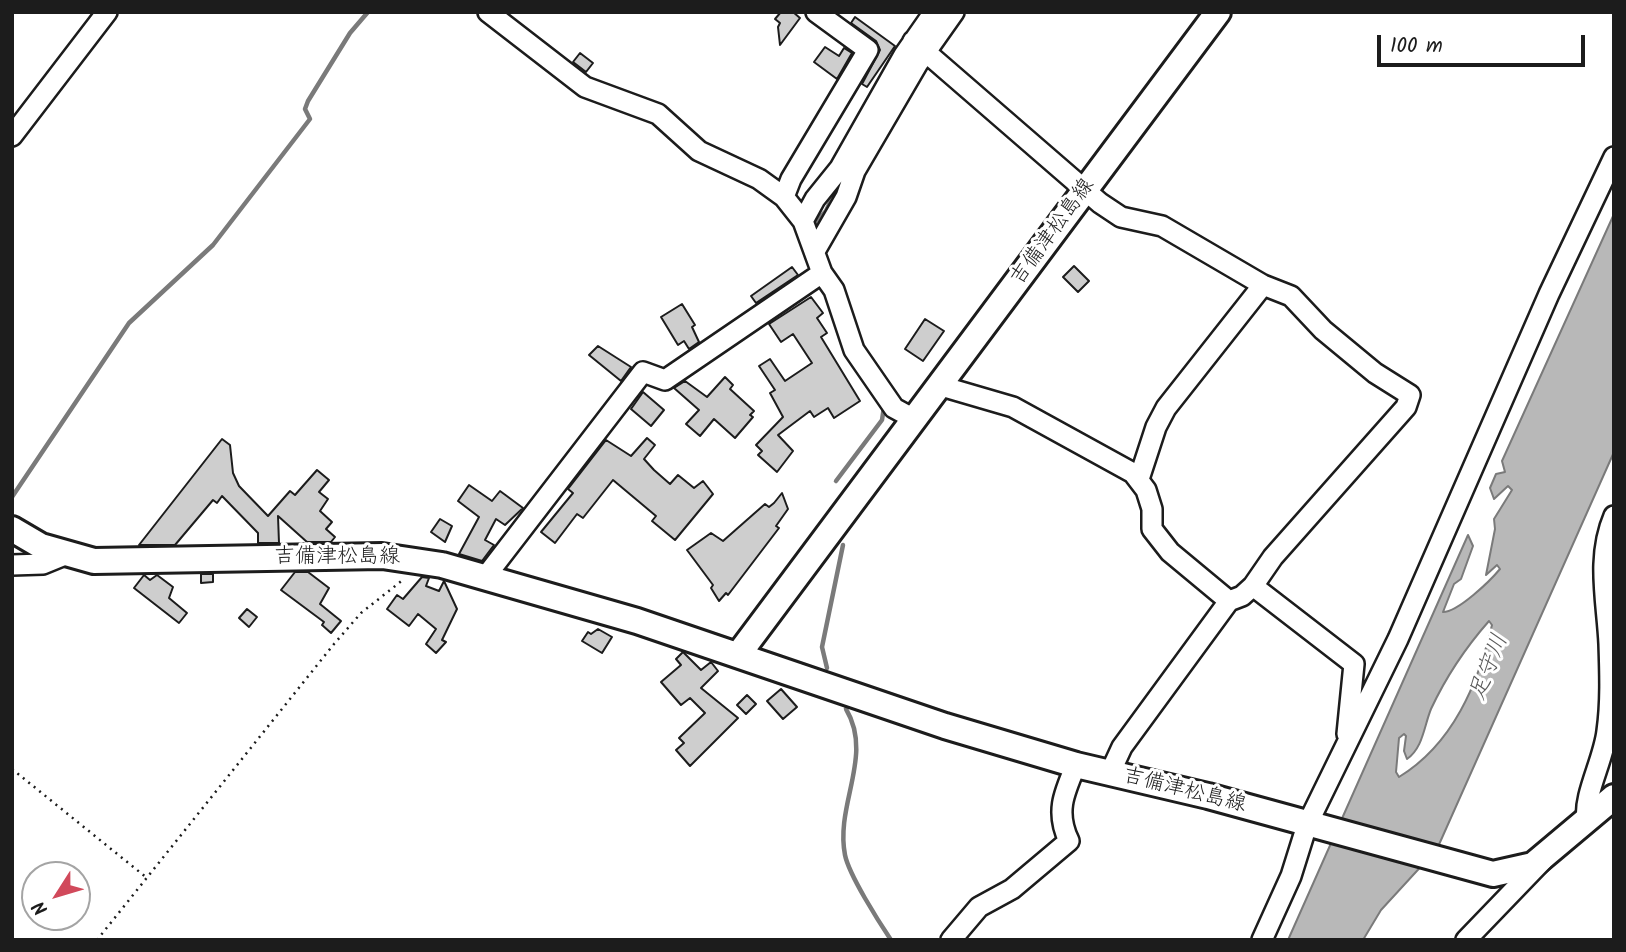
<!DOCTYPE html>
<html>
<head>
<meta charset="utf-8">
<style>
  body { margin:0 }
  #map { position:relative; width:1626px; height:952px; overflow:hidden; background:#fff; font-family:Kalam,sans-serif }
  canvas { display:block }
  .frame { position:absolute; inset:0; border:14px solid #1c1c1c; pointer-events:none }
  .north { position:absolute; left:21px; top:861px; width:70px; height:70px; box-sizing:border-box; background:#fff; border:2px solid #a4a4a4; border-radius:50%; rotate:233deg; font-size:19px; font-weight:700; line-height:28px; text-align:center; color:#1c1c1c }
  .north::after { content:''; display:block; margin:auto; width:24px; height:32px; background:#d1495b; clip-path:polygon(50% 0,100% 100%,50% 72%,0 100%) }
  .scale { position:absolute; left:1377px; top:35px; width:208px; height:32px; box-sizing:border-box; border:4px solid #1c1c1c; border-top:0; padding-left:9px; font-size:21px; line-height:24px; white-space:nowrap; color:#1c1c1c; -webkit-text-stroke:5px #fff; paint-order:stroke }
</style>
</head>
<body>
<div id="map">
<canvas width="1626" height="952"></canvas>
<div class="frame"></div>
<div class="north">N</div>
<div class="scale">100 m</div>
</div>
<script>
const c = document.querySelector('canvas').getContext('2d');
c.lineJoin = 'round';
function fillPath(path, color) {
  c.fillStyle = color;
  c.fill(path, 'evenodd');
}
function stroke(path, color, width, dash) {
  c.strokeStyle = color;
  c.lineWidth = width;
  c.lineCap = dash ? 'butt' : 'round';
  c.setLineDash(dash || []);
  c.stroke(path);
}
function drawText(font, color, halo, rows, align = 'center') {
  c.font = font + ' Kalam,"Klee One",sans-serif';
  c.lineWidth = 6;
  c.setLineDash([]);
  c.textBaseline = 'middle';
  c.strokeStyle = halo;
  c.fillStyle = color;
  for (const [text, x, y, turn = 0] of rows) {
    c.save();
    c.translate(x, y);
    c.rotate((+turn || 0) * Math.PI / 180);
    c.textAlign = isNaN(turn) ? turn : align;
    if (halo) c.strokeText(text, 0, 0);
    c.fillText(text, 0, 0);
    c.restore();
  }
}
const water = new Path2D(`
  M 1614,214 L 1614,452 L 1437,849 L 1381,910 L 1363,940 L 1288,940 L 1468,535 L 1473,546 L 1461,579 L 1454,584 L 1443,612 C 1458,612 1490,581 1500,569 L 1497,565 L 1486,575 L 1495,529 L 1494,519 L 1512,490 L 1508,486 L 1494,499 L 1490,488 L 1496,474 L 1505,472 L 1502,461 ZM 1489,621 L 1492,625 C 1478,684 1453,744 1399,777 L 1396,772 L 1399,738 L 1404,734 L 1406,736 L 1404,751 L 1407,759 C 1423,748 1424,726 1431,709 C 1445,679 1467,646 1489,621 Z`);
fillPath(water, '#b8b8b8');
stroke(water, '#7a7a7a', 2);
stroke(new Path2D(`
  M 810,228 L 826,211 L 839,183
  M 836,481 L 882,420 L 884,407
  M 12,497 L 129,323 L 213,245 L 310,119 L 305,109 L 308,101 L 350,33 L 368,12
  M 827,668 L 822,647 L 843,545
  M 846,709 C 874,756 835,804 845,855 C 849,875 879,922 891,940`), '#7a7a7a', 4.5);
const building = new Path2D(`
  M 781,12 L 793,12 L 800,18 L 780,45 L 778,27 L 780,23 L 775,19 Z
  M 855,17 L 895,46 L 867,87 L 862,84 L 880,50 L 876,41 L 851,23 Z
  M 825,47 L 839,56 L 844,48 L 852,53 L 837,79 L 814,62 Z
  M 580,53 L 593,63 L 586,72 L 573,62 Z
  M 1074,266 L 1089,281 L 1078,292 L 1063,277 Z
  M 792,267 L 798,275 L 756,303 L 751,296 Z
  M 811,297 L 823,313 L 817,318 L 827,333 L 821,337 L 860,401 L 834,418 L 828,408 L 814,417 L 810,411 L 778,435 L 793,451 L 777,472 L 758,455 L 762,451 L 756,445 L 783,417 L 770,393 L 775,390 L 759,366 L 770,359 L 785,381 L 812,363 L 793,334 L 781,342 L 769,324 Z
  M 682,304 L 695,325 L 692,327 L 699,342 L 689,349 L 684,341 L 678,345 L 661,317 Z
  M 925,319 L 944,331 L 923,361 L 905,349 Z
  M 598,346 L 631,367 L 621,381 L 589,355 Z
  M 725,377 L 733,385 L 730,389 L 754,411 L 750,415 L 753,417 L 735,438 L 714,419 L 700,436 L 686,424 L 699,410 L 674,388 L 685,381 L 707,397 Z
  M 643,392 L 664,410 L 651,426 L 631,409 Z
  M 647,438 L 655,445 L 644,459 L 654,470 L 670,484 L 678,475 L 694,488 L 703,481 L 713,494 L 675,540 L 652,521 L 656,516 L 613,480 L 583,518 L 577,514 L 555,543 L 541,532 L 573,493 L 568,489 L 606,440 L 631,456 Z
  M 222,439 L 230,445 L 233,473 L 239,486 L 268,516 L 290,491 L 295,495 L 317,470 L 329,480 L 319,492 L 328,499 L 320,511 L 332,522 L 326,529 L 335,537 L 331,542 L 307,542 L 278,516 L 279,543 L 258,543 L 258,533 L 222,496 L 217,503 L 213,500 L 175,545 L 139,545 Z
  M 469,485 L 492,501 L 500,491 L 523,508 L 505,525 L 496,519 L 485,540 L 494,545 L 482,561 L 459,554 L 479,517 L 458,501 Z
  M 782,493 L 788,509 L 776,526 L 779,528 L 728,595 L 726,593 L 719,601 L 711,588 L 713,585 L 687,550 L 711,533 L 723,541 L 765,504 L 769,507 L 774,503 Z
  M 440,519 L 452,526 L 445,542 L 431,532 Z
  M 295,572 L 308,572 L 329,588 L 320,604 L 341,621 L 331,633 L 322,625 L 324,622 L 281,590 Z
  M 201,574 L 213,574 L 213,582 L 201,583 Z
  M 144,575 L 150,580 L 157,575 L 173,587 L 169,598 L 187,613 L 179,623 L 134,588 Z
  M 422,577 L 429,578 L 426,586 L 439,591 L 444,581 L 457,609 L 442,640 L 446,642 L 436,653 L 426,644 L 436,629 L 418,614 L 409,626 L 387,609 L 397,595 L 403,599 Z
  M 247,609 L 257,617 L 249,627 L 239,618 Z
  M 598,629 L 612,637 L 602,653 L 582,641 L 588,632 L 591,634 Z
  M 683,652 L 701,670 L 711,662 L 718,671 L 701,688 L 738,718 L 690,766 L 676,750 L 684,743 L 679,738 L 705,713 L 690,698 L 681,705 L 661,682 L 681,665 L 676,659 Z
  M 781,689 L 797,707 L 783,719 L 767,701 Z
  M 747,695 L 756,704 L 746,714 L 737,705 Z`);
fillPath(building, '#cecece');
stroke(building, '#1c1c1c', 2);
const minor = new Path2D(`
  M 488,12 L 585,87 L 658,114 L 699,151 L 759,179 L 784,197 L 803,221 L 822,273 L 834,290 L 854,350 L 894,408 L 916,420
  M 913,41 L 1100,203 L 1121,217 L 1162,226 L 1263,285 L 1291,296 L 1323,330 L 1375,373 L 1410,395 L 1406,407 L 1273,557 L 1253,586
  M 12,136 L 107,12
  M 784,197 L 791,179 L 868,50 L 816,12
  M 803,221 L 815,199 L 840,168 L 904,55 L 934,12
  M 815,251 L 846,197 L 855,171 L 918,63 L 954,12
  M 941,386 L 1013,407 L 1133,473 L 1146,490 L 1152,509 L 1152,529 L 1170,552 L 1229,601
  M 1139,479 L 1156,427 L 1166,408 L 1263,285
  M 12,565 L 43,564 L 65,555
  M 486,576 L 643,372 L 665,380 L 822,273
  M 1110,773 L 1122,747 L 1229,601 L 1242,596 L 1253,586 L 1354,664 L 1347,734
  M 1587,819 C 1583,796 1604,759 1607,731 C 1611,703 1610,673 1609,644 C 1607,601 1596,558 1614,516
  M 951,940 L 979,907 L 1012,889 L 1069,841 C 1055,812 1064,793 1076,765
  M 1262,940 L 1291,876 L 1307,825 L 1398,639 L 1549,294 L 1614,157
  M 1466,940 L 1543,860`);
const major = new Path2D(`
  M 12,529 L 41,546 L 94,561 L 382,556 L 442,565 L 637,621 L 945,726 L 1076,765 L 1208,796 L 1493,874 L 1533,865 L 1614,797
  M 738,655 L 1218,12`);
stroke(minor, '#1c1c1c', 24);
stroke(major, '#1c1c1c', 30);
stroke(new Path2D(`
  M 12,769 L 147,878
  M 97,940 L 334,644 L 361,613 L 404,579`), '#1c1c1c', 2.5, [2, 5]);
stroke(minor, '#fff', 19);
stroke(major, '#fff', 24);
drawText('21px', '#1c1c1c', '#fff', [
  ["吉備津松島線",1054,233,-54],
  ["吉備津松島線",337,558],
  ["吉備津松島線",1184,792,14]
]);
drawText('italic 23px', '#5a5a5a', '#fff', [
  ["足守川",1491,668,-69]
]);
</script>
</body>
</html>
